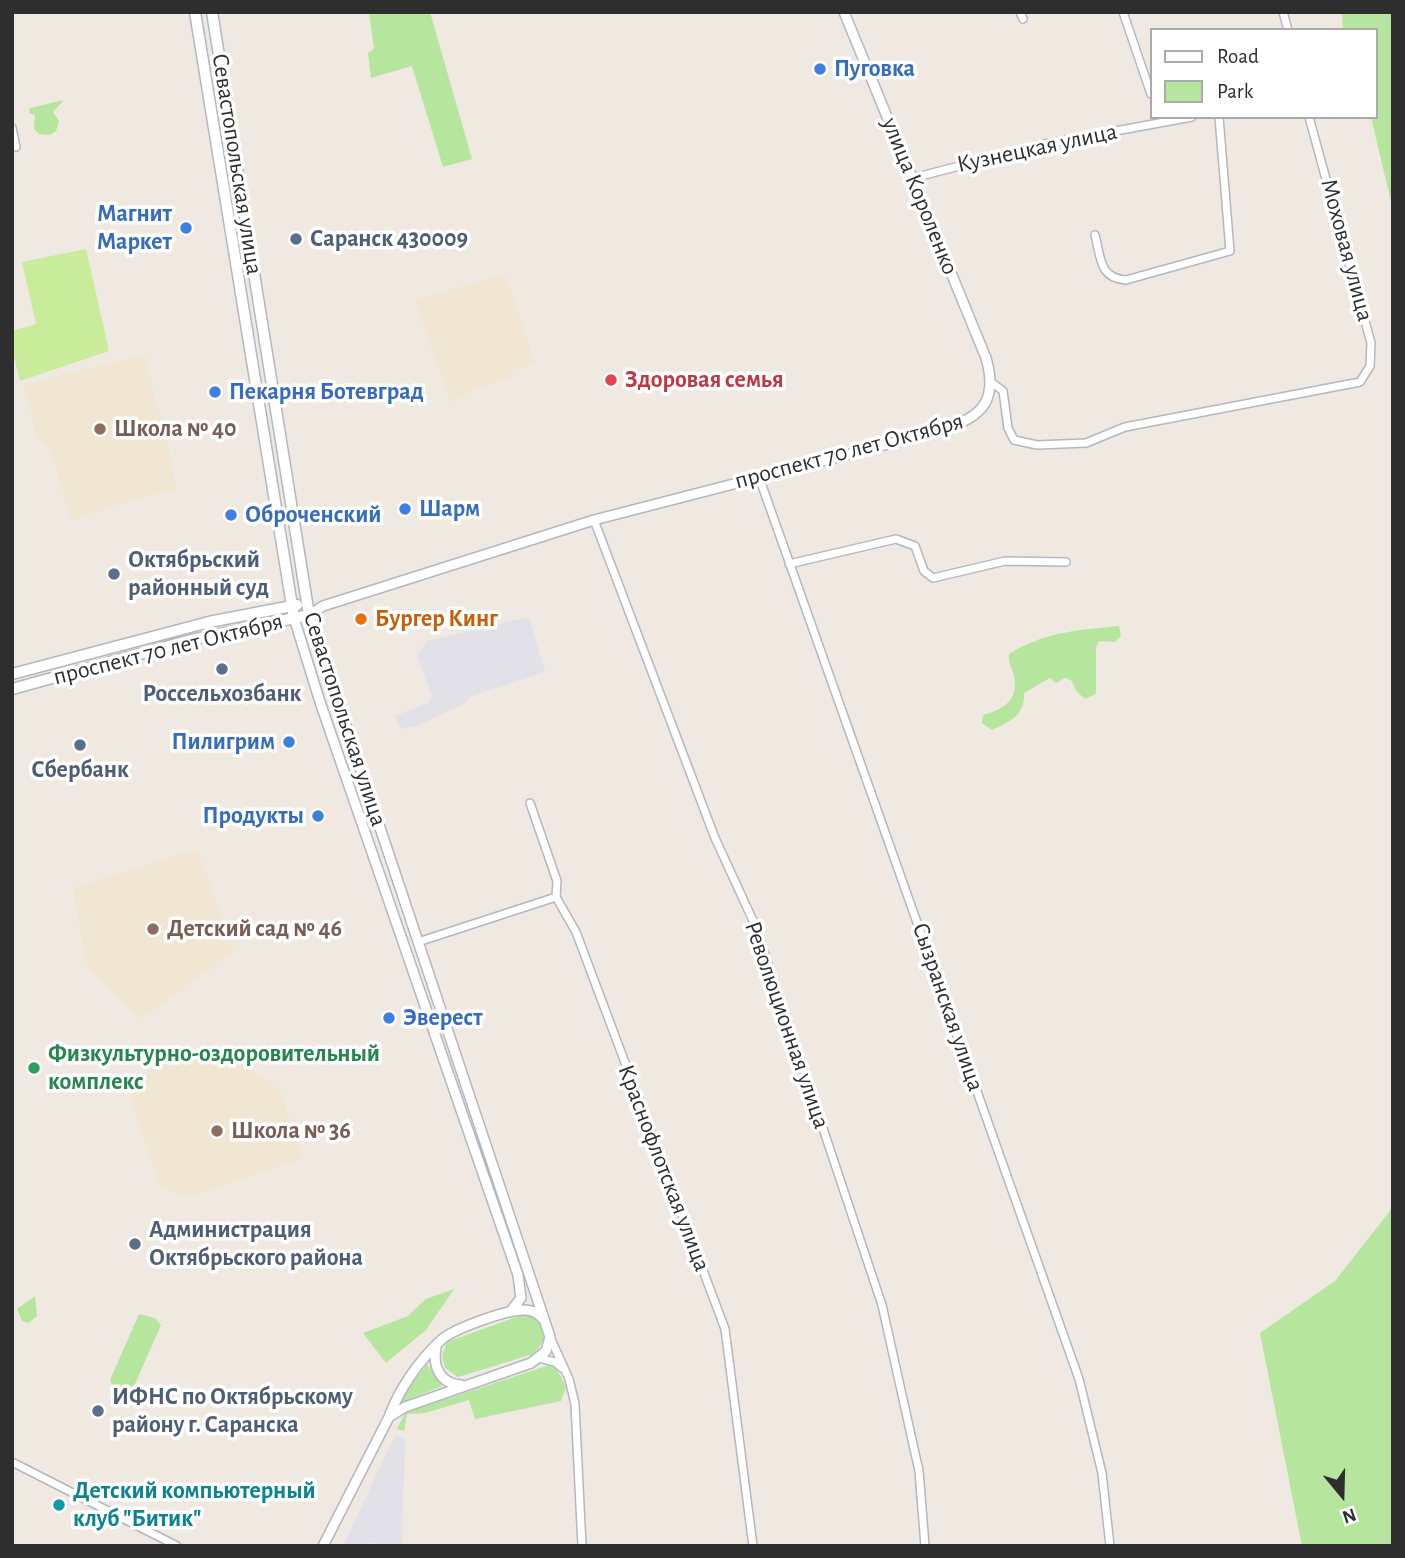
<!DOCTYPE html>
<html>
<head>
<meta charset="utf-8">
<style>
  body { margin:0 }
  #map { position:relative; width:1405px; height:1558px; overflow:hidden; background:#efe9e1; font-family:"Alegreya Sans",sans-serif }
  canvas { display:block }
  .frame { position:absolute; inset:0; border:14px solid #2e2e2e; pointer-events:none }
  .legend { position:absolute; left:1150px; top:28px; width:228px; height:91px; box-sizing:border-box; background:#fff; border:2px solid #ababab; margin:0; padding:9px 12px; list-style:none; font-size:21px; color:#2e2e2e }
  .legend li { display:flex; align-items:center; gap:14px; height:35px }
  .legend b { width:35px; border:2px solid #ababab }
  .north { position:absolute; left:1307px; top:1460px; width:70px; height:70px; -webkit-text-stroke:5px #fff; paint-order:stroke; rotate:161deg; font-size:19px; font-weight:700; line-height:28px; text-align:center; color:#2e2e2e }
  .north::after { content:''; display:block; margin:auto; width:24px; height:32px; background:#2e2e2e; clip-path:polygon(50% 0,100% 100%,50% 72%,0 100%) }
</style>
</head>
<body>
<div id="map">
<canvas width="1405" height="1558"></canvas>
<div class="frame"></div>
<ul class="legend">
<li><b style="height:9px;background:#fff"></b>Road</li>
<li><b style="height:19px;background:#b6e59e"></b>Park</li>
</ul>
<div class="north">N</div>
</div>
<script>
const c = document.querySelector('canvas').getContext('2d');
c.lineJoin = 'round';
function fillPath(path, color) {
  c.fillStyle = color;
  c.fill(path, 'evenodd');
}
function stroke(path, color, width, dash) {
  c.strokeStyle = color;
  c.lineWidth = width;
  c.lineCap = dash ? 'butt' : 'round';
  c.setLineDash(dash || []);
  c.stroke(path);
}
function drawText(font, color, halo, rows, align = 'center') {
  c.font = font + ' "Alegreya Sans",sans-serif';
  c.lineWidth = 7;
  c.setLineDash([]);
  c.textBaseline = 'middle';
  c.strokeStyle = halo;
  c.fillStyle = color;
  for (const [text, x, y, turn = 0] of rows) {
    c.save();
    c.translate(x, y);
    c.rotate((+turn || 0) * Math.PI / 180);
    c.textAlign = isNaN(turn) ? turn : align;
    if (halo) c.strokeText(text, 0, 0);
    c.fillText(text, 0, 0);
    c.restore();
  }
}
fillPath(new Path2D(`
  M 529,617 L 545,672 L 471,696 L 465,703 L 417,726 L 400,729 L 395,716 L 428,703 L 432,696 L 417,655 L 427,641 Z
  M 395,1435 L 405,1438 L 402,1546 L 372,1543 L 348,1546 L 344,1544 Z`), '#e3e1e8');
fillPath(new Path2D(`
  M 505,274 L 535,363 L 509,371 L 511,377 L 476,388 L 451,403 L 415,300 Z
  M 145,355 L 157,408 L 164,420 L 176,491 L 145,496 L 71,520 L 51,451 L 37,438 L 24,384 Z
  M 197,849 L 234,951 L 141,1019 L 87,965 L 73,888 Z
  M 180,1050 L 226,1053 L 279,1089 L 303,1158 L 189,1197 L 160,1186 L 130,1098 L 157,1060 Z`), '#f0e6d1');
fillPath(new Path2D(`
  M 369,12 L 430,12 L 472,159 L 443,167 L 412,66 L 371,78 L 368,53 L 374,49 Z
  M 1342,12 L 1393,12 L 1393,210 L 1371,117 L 1375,117 L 1375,30 L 1343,30 Z
  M 64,100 L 53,112 L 59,121 L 56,131 L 50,135 L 39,134 L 34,129 L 35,115 L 29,113 L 30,108 Z
  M 1119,626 L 1121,636 L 1115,642 L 1099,641 L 1096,648 L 1096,694 L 1085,699 L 1076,691 L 1072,681 L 1065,678 L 1056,683 L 1050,678 L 1024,693 C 1025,715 1011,721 992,730 L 982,723 L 983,715 C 1003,710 1019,700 1014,676 C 1012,668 1008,663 1009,654 C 1044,632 1078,630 1119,626 Z
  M 1393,1207 L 1393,1546 L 1302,1546 L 1260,1333 L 1335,1281 Z
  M 454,1289 L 426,1330 L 386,1363 L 363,1333 L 408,1316 L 426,1299 Z
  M 35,1296 L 37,1316 L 28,1323 L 22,1321 L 17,1309 Z
  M 527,1313 C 546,1323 550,1339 533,1354 L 458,1377 L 445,1368 L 442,1355 L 447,1342 Z
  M 139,1314 L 155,1318 L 161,1325 L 131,1393 C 119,1395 115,1391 110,1380 Z
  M 427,1364 L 442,1386 L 397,1404 Z
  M 549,1365 L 556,1368 L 566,1387 L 561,1401 L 475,1419 L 469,1400 L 425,1413 L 407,1414 L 404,1431 L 397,1429 L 405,1413 Z`), '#b6e59e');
fillPath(new Path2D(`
  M 86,249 L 109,351 L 20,381 L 12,348 L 12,331 L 36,324 L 22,262 Z`), '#c9ec9a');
const minor = new Path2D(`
  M 1020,12 L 1023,19
  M 1123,12 L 1151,94
  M 1283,12 L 1288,30
  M 12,128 L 16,147
  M 913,178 L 1044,144 L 1192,117
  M 1095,235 C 1101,258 1099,278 1126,280 L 1230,251 L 1219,117
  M 991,382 L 1003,391 L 1008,428 L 1014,440 L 1037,445 L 1086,443 L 1125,427 L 1360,382 L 1370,366 L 1371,343 L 1309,117
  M 759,477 L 1079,1379 L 1102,1473 L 1110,1546
  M 594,520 L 715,838 L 755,925 L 882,1305 L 919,1471 L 925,1546
  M 789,564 L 896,539 L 915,546 L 924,571 L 933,578 L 1005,561 L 1066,562
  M 530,803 L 557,881 L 556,897 L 576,932 L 725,1329 L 753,1546
  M 418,942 L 556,897
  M 550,1337 L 569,1379 L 575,1404 L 582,1546
  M 539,1358 L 555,1362 L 562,1368
  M 12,1462 L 177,1546`);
const tertiary = new Path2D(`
  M 294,618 L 320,702 L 518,1275 L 521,1298 L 510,1312
  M 436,1348 C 432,1367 441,1384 461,1385
  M 389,1417 L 405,1407 L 531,1363 L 546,1351 L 550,1337 L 309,615 L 323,606 L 594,520 L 935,432 C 977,419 1000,406 986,358 L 844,12
  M 323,1546 L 389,1417 C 399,1389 419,1361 440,1341 C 452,1329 508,1309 525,1310 C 533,1310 538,1313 543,1319`);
const secondary = new Path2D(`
  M 195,12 L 294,618
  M 12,674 L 209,622 L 297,605
  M 12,689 L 191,640 L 309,615 L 212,12`);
stroke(minor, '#b4b7c1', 10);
stroke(tertiary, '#b4b7c1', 12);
stroke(secondary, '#b4b7c1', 13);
stroke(minor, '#fff', 7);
stroke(tertiary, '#fff', 9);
stroke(secondary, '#fff', 10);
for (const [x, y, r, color] of [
  [820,69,7,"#3f7fe0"],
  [186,228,7,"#3f7fe0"],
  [296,239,7,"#5c6f8a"],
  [611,380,7,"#e0444e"],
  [215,392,7,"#3f7fe0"],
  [100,429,7,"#8d6e63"],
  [405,509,7,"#3f7fe0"],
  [231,515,7,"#3f7fe0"],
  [114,574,7,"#5c6f8a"],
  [361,619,7,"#e8710a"],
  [222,669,7,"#5c6f8a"],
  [289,742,7,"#3f7fe0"],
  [80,745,7,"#5c6f8a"],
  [318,816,7,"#3f7fe0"],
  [153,929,7,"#8d6e63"],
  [389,1018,7,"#3f7fe0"],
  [34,1068,7,"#2e9e5b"],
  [217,1131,7,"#8d6e63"],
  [135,1244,7,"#5c6f8a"],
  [98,1411,7,"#5c6f8a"],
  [59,1505,7,"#0f9aa8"]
]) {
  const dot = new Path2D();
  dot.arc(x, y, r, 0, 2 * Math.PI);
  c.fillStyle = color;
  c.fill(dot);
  stroke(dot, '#fff', 2.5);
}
drawText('bold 24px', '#366cbe', '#fff', [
  ["Пуговка",834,69],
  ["Магнит",172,214,"right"],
  ["Маркет",172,242,"right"],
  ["Пекарня Ботевград",229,392],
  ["Шарм",419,509],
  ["Оброченский",245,515],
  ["Пилигрим",275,742,"right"],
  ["Продукты",304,816,"right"],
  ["Эверест",403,1018]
], 'left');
drawText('24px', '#2e2e2e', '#fff', [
  ["Кузнецкая улица",1037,148,-12],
  ["Севастопольская улица",237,164,81],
  ["улица Короленко",920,196,68],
  ["Моховая улица",1347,250,75],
  ["проспект 70 лет Октября",849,451,-15],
  ["проспект 70 лет Октября",168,649,-14],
  ["Севастопольская улица",345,719,72],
  ["Сызранская улица",948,1007,71],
  ["Революционная улица",787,1025,71],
  ["Краснофлотская улица",664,1168,69]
]);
drawText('bold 24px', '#4e5e75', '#fff', [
  ["Саранск 430009",310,239],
  ["Октябрьский",128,560],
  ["районный суд",128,588],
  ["Россельхозбанк",222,694,"center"],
  ["Сбербанк",80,770,"center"],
  ["Администрация",149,1230],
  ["Октябрьского района",149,1258],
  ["ИФНС по Октябрьскому",112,1397],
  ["району г. Саранска",112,1425]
], 'left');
drawText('bold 24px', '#be3a42', '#fff', [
  ["Здоровая семья",625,380]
], 'left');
drawText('bold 24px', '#785e54', '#fff', [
  ["Школа № 40",114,429],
  ["Детский сад № 46",167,929],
  ["Школа № 36",231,1131]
], 'left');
drawText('bold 24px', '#c56008', '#fff', [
  ["Бургер Кинг",375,619]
], 'left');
drawText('bold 24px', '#27864d', '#fff', [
  ["Физкультурно-оздоровительный",48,1054],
  ["комплекс",48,1082]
], 'left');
drawText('bold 24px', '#0d838f', '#fff', [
  ["Детский компьютерный",73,1491],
  ["клуб \"Битик\"",73,1519]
], 'left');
</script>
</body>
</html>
